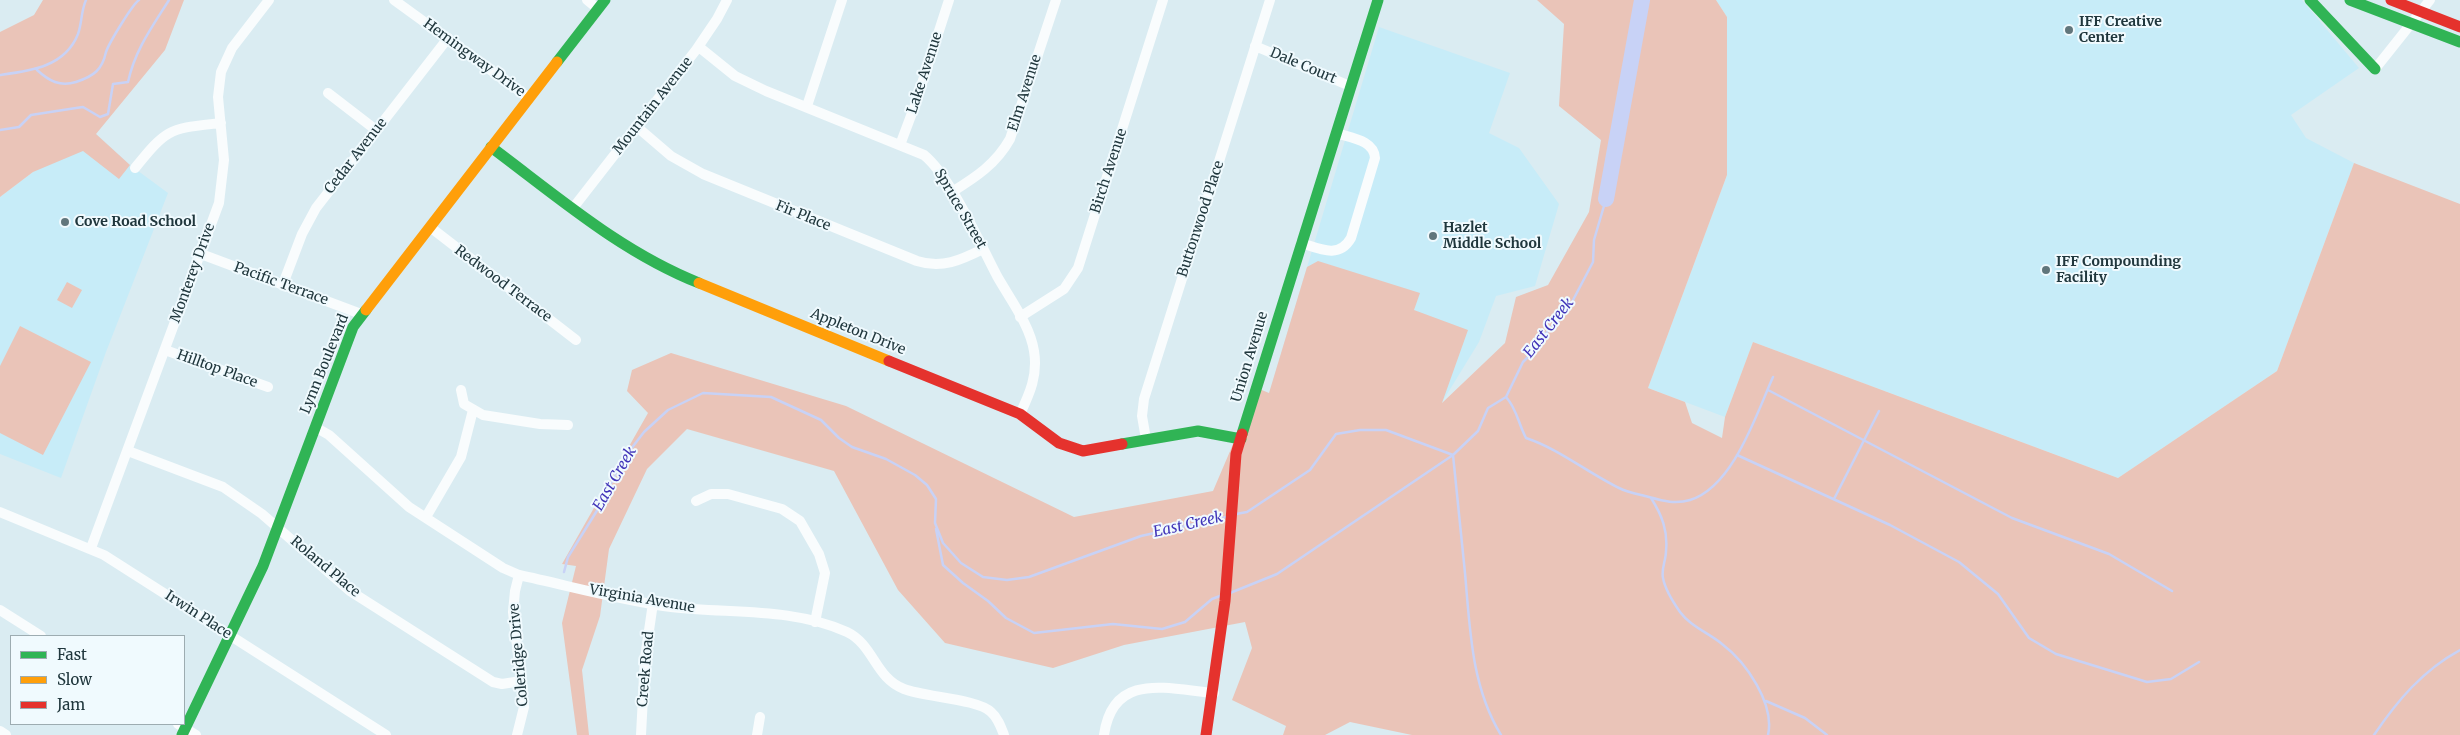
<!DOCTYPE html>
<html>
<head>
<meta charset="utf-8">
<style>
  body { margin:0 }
  #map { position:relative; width:2460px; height:735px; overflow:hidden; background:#daecf2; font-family:Merriweather,serif }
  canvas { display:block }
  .legend { position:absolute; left:10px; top:635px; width:175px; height:90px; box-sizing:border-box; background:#f0fafe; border:1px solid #9dacb1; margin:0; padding:6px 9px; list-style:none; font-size:15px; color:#20373d }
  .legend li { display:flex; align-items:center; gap:10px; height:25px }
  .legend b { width:25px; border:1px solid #9dacb1 }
</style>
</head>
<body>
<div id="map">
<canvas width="2460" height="735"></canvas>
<ul class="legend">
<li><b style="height:6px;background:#30b455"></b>Fast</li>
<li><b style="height:6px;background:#ff9f0a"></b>Slow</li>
<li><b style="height:6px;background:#e5322d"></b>Jam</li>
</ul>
</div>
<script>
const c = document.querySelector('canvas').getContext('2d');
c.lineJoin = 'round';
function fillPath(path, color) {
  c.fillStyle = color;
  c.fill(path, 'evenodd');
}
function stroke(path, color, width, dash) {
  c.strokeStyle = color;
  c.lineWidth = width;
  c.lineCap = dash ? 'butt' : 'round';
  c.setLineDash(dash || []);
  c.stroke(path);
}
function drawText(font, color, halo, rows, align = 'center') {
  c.font = font + ' Merriweather,serif';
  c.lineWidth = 4;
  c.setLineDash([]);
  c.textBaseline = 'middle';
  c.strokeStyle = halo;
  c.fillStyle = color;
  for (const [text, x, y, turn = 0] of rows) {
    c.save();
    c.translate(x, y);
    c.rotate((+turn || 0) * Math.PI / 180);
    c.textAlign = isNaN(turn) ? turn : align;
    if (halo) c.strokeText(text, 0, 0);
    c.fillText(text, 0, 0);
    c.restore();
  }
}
fillPath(new Path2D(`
  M 1716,0 L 2302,0 L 2359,68 L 2291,115 L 2306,138 L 2354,163 L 2277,371 L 2118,478 L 1753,342 L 1725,417 L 1648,388 L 1727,175 L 1727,17 Z
  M 1379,27 L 1510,73 L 1489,133 L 1519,148 L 1559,204 L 1535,286 L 1496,296 L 1479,342 L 1441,404 L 1269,394 Z
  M 96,134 L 130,165 L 168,193 L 106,352 L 61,478 L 0,454 L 0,197 L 33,172 Z`), '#c7ecf8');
fillPath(new Path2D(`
  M 43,0 L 184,0 L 165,50 L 96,134 L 130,165 L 119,179 L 83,151 L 33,172 L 0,197 L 0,32 L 34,15 Z
  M 1537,0 L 1716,0 L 1727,17 L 1727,175 L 1648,388 L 1685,402 L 1692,423 L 1722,438 L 1725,417 L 1753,342 L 2118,478 L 2277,371 L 2354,163 L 2460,204 L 2460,735 L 1412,735 L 1350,722 L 1325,735 L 1283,735 L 1286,726 L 1232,700 L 1252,648 L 1245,622 L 1124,645 L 1053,668 L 945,643 L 898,590 L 834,471 L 687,429 L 647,469 L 609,549 L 600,616 L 582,670 L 589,735 L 577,735 L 562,623 L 576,566 L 562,564 L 648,413 L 627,391 L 632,370 L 671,353 L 846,406 L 1074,517 L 1213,491 L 1257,388 L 1269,393 L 1307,267 L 1318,261 L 1420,293 L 1414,310 L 1468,330 L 1442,403 L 1505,343 L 1516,297 L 1548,285 L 1589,212 L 1601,140 L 1559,106 L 1564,24 Z
  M 67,282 L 82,290 L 72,308 L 57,300 Z
  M 20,326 L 91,362 L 43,455 L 0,433 L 0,366 Z`), '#eac4b8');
stroke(new Path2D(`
  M 37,70 C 49,81 60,87 76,82 C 94,76 102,70 106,52 C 109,43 132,5 139,0
  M 0,75 C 30,71 65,67 78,34 C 82,23 81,11 86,0
  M 0,130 L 19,127 L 31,115 L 76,108 L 83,107 L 100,117 L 108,114 L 113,84 L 128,82 C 135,50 152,27 169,0
  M 1768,390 L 2012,518 L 2109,554 L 2172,591
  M 1506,397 C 1517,409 1518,423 1526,438 C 1559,449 1588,473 1619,488 C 1627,492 1637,494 1645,496 C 1660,500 1674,505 1690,500 C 1733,487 1756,415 1773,377
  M 1737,455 L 1890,525 L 1959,562 L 1998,594 L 2029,638 L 2056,654 L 2147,682 L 2171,679 L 2199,662
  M 1651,498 C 1662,515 1668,531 1666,551 C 1666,560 1661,569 1663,578 C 1665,589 1673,602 1680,612 C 1691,627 1709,633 1722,644 C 1746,662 1775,704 1768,735
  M 1834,499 L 1879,411
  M 1236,514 L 1247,512 L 1310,470 L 1336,434 L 1360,430 L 1386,430 L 1453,455 L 1478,431 L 1488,408 L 1506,397 L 1523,362 L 1537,348 L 1547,332 L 1572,302 L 1593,262 L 1594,240 L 1606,199
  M 936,529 L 943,565 L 963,583 L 988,601 L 1006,618 L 1034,633 L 1113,624 L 1162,629 L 1185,622 L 1212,599 L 1220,596
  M 564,572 L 568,557 L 598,509 L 624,458 L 644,432 L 668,410 L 703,393 L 771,397 L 821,420 L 839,438 L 852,447 L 886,459 L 915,475 L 927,485 L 936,499 L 935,523 L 943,543 L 961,563 L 983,577 L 1007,580 L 1029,577 L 1141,536 L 1226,517
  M 1230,593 L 1277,574 L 1453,455 C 1457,495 1461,534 1465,573 C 1470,628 1471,686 1501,735
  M 1766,701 L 1805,718 L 1827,735
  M 2374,735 C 2397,701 2423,670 2460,650`), '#c8d2f6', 2.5);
stroke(new Path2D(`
  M 1606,199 L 1642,0`), '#c8d2f6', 16);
stroke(new Path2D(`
  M 394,0 L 529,98
  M 587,0 L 598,9
  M 1255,46 L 1350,86
  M 699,47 L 735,76 L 766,91 L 924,155 C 951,177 980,244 997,276 C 1010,299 1030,325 1034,351 C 1038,375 1030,393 1020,414
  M 2375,69 L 2430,0
  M 328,93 L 376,130
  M 807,106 L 842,0
  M 636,126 L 671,156 L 703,174 L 917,261 C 942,269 961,260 983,249
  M 900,145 L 915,105 L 949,0
  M 135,168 C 168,127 169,129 221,123
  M 952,192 C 976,177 996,164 1010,139 L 1056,0
  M 573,208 L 696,50 L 717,19 L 727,0
  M 430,227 L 576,340
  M 1301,243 C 1320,249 1339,259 1351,238 L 1375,158 C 1374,140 1351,138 1336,133
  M 201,254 L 361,314
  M 283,284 L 302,234 L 316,208 L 448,38
  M 1020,317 L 1064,289 L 1078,268 L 1163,0
  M 165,350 L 268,387
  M 461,390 L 464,404 L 483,415 L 540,424 L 568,425
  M 315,427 L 329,435 L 409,507 L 503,568 L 519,575 C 570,586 620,600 671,607 C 729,614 792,607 847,632 C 874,645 875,678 904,689 C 924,697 978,699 991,712 C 998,718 1001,727 1004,735
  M 1146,439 L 1142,416 L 1144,399 L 1270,0
  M 128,451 L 223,487 L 262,514 L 350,591 L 493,682 L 502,684 L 521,681
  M 696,501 L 711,494 L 728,494 L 782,509 L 800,521 L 819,554 L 825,573 L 815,622
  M 0,512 L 104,555 L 386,735
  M 426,517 L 461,457 L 473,410
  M 91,548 L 219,203 L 224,160 L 218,97 L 221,72 L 232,48 L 269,0
  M 0,610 L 41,636
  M 178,724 L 196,735
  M 0,731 L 6,735
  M 517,735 L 524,707 L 513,612 L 515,591 L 519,575
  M 641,735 L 645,658 L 653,603
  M 757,735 L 760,717
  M 1104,735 C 1113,671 1168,689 1214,693`), '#f9fcfd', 10);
stroke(new Path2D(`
  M 2310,0 L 2375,69
  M 2350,0 L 2460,42
  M 557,62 L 605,0
  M 491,147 C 558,197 621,252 699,283
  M 1242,434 L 1378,0
  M 1122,444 L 1198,431 L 1241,439
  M 182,735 L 263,566 L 353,327 L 366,310`), '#30b455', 11);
stroke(new Path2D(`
  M 699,283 L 889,361
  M 366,310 L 557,62`), '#ff9f0a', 11);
stroke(new Path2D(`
  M 2391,0 L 2460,27
  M 889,361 L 1020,414 L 1059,443 L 1083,451 L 1122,444
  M 1206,735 L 1225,601 L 1236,454 L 1242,434`), '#e5322d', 11);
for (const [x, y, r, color] of [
  [2069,30,5,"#61767c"],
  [65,222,5,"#61767c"],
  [1433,236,5,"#61767c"],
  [2046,270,5,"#61767c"]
]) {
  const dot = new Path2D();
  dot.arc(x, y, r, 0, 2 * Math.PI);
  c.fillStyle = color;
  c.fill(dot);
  stroke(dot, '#f0fafe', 2);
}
drawText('bold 14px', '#20373d', '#f0fafe', [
  ["IFF Creative",2079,22],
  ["Center",2079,38],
  ["Cove Road School",75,222],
  ["Hazlet",1443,228],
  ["Middle School",1443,244],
  ["IFF Compounding",2056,262],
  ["Facility",2056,278]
], 'left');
drawText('14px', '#20373d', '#f0fafe', [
  ["Hemingway Drive",474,58,36],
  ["Dale Court",1303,66,23],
  ["Lake Avenue",925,73,-72],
  ["Elm Avenue",1025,93,-72],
  ["Mountain Avenue",653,106,-52],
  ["Cedar Avenue",356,156,-52],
  ["Birch Avenue",1109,171,-72],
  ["Spruce Street",960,209,60],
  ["Fir Place",803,216,22],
  ["Buttonwood Place",1201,219,-72],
  ["Monterey Drive",193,273,-70],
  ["Pacific Terrace",281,284,20],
  ["Redwood Terrace",503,284,37],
  ["Appleton Drive",858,332,22],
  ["Union Avenue",1250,357,-73],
  ["Lynn Boulevard",325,364,-68],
  ["Hilltop Place",217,369,20],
  ["Roland Place",325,567,40],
  ["Virginia Avenue",642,599,10],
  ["Irwin Place",198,615,33],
  ["Coleridge Drive",519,655,-95],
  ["Creek Road",646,669,-85]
]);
drawText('italic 15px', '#4033b8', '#f0fafe', [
  ["East Creek",1549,328,-52],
  ["East Creek",615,479,-60],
  ["East Creek",1188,525,-13]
]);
</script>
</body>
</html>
